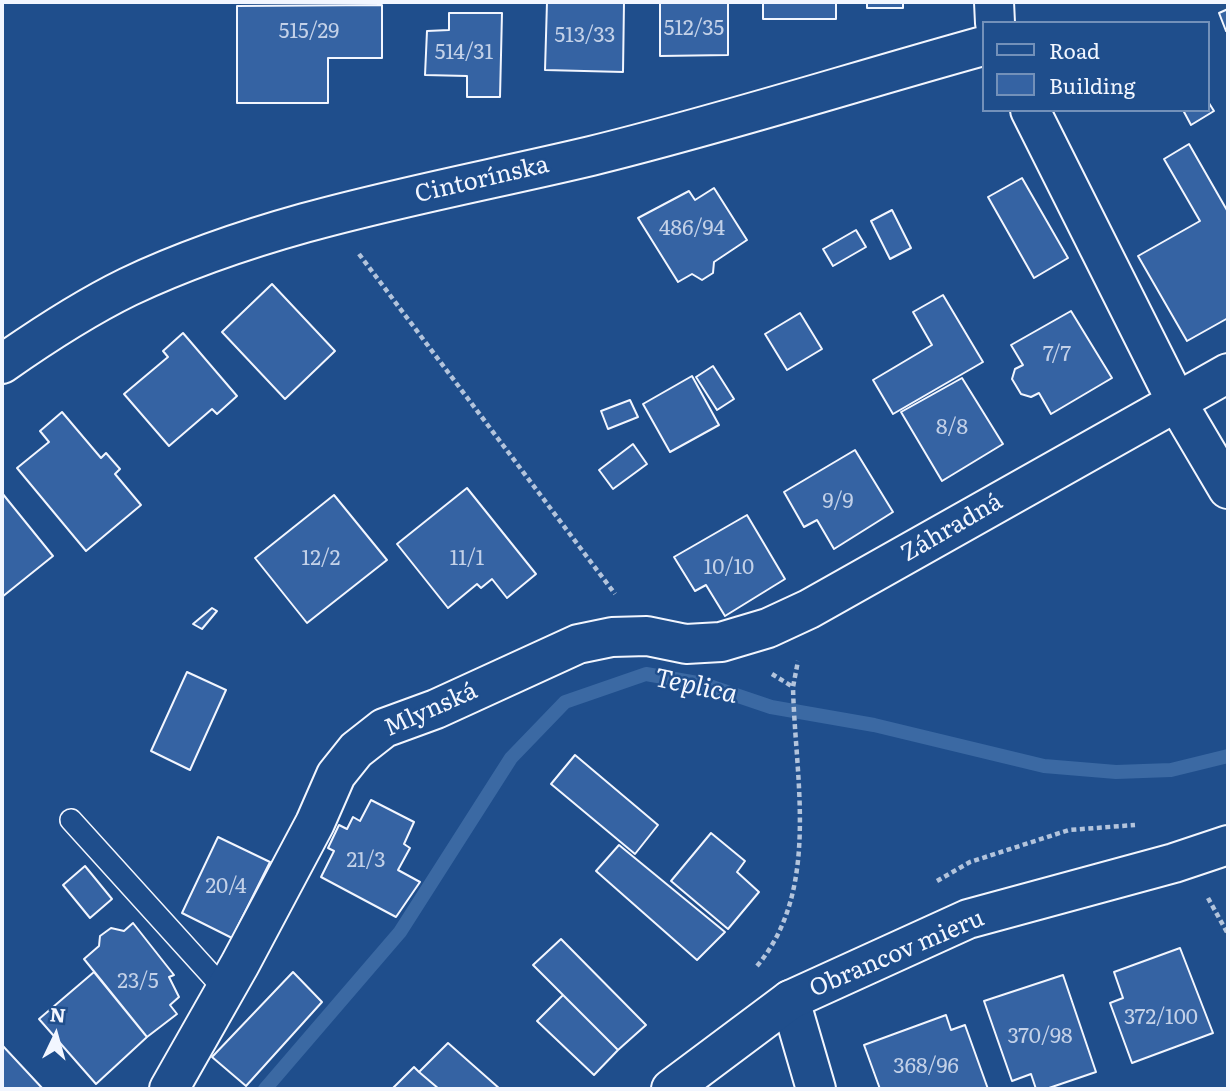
<!DOCTYPE html>
<html>
<head>
<meta charset="utf-8">
<style>
  body { margin:0 }
  #map { position:relative; width:1230px; height:1091px; overflow:hidden; background:#1f4e8c; font-family:Literata,serif }
  canvas { display:block }
  .frame { position:absolute; inset:0; border:4px solid #f2f6ff; pointer-events:none }
  .legend { position:absolute; left:982px; top:21px; width:228px; height:91px; box-sizing:border-box; background:#1f4e8c; border:2px solid #7391ba; margin:0; padding:9px 12px; list-style:none; font-size:21px; color:#f2f6ff }
  .legend li { display:flex; align-items:center; gap:14px; height:35px }
  .legend b { width:35px; border:2px solid #7391ba }
  .north { position:absolute; left:21px; top:1000px; width:70px; height:70px; -webkit-text-stroke:5px #1f4e8c; paint-order:stroke; rotate:5deg; font-size:19px; font-weight:700; line-height:28px; text-align:center; color:#f2f6ff }
  .north::after { content:''; display:block; margin:auto; width:24px; height:32px; background:#f2f6ff; clip-path:polygon(50% 0,100% 100%,50% 72%,0 100%) }
</style>
</head>
<body>
<div id="map">
<canvas width="1230" height="1091"></canvas>
<div class="frame"></div>
<ul class="legend">
<li><b style="height:9px;background:#1f4e8c"></b>Road</li>
<li><b style="height:19px;background:#3563a3"></b>Building</li>
</ul>
<div class="north">N</div>
</div>
<script>
const c = document.querySelector('canvas').getContext('2d');
c.lineJoin = 'round';
function stroke(path, color, width, dash) {
  c.strokeStyle = color;
  c.lineWidth = width;
  c.lineCap = dash ? 'butt' : 'round';
  c.setLineDash(dash || []);
  c.stroke(path);
}
function fillPath(path, color) {
  c.fillStyle = color;
  c.fill(path, 'evenodd');
}
function drawText(font, color, halo, rows, align = 'center') {
  c.font = font + ' Literata,serif';
  c.lineWidth = 5;
  c.setLineDash([]);
  c.textBaseline = 'middle';
  c.strokeStyle = halo;
  c.fillStyle = color;
  for (const [text, x, y, turn = 0] of rows) {
    c.save();
    c.translate(x, y);
    c.rotate((+turn || 0) * Math.PI / 180);
    c.textAlign = isNaN(turn) ? turn : align;
    if (halo) c.strokeText(text, 0, 0);
    c.fillText(text, 0, 0);
    c.restore();
  }
}
stroke(new Path2D(`
  M 265,1089 L 400,932 L 511,758 L 565,702 L 646,674 L 703,684 L 771,707 L 874,725 L 1044,766 L 1116,772 L 1171,770 L 1228,756`), '#3b69a3', 14);
const building = new Path2D(`
  M 547,2 L 624,2 L 623,72 L 545,70 Z
  M 660,2 L 728,2 L 728,55 L 660,56 Z
  M 763,2 L 836,2 L 836,19 L 763,19 Z
  M 867,2 L 903,2 L 903,8 L 867,8 Z
  M 382,5 L 382,58 L 328,58 L 328,103 L 237,103 L 237,6 Z
  M 1228,9 L 1228,30 L 1226,31 L 1219,13 Z
  M 449,13 L 502,13 L 500,97 L 467,97 L 467,76 L 425,75 L 427,31 L 449,30 Z
  M 1207,100 L 1214,111 L 1191,125 L 1183,110 L 1207,110 Z
  M 1189,144 L 1228,212 L 1228,318 L 1187,341 L 1138,256 L 1200,221 L 1164,159 Z
  M 1022,178 L 1068,258 L 1034,278 L 988,197 Z
  M 714,188 L 747,240 L 714,262 L 713,273 L 702,280 L 692,274 L 678,282 L 638,218 L 689,191 L 695,200 Z
  M 892,210 L 911,248 L 890,259 L 871,221 Z
  M 856,230 L 866,247 L 833,266 L 823,249 Z
  M 272,284 L 335,351 L 285,399 L 222,332 Z
  M 943,295 L 983,362 L 893,414 L 873,380 L 932,345 L 913,312 Z
  M 1071,311 L 1112,378 L 1051,414 L 1039,393 L 1031,397 L 1021,394 L 1012,379 L 1015,369 L 1023,365 L 1011,345 Z
  M 800,313 L 822,349 L 787,370 L 765,334 Z
  M 183,333 L 237,396 L 217,414 L 212,409 L 169,446 L 124,394 L 168,357 L 163,351 Z
  M 713,366 L 734,399 L 717,410 L 696,377 Z
  M 692,376 L 719,425 L 670,452 L 643,404 Z
  M 962,378 L 1003,444 L 942,481 L 901,412 Z
  M 630,400 L 638,417 L 608,429 L 601,411 Z
  M 62,412 L 101,458 L 106,453 L 120,469 L 115,474 L 141,505 L 86,551 L 17,468 L 49,442 L 40,431 Z
  M 633,444 L 647,464 L 613,489 L 599,470 Z
  M 855,450 L 893,512 L 834,549 L 817,520 L 804,527 L 784,492 Z
  M 467,488 L 536,574 L 507,598 L 492,579 L 481,588 L 477,584 L 448,608 L 397,544 Z
  M 2,493 L 53,556 L 2,597 Z
  M 334,495 L 387,560 L 307,623 L 255,558 Z
  M 747,515 L 785,579 L 725,616 L 706,585 L 695,591 L 674,557 Z
  M 212,608 L 217,611 L 202,629 L 193,624 Z
  M 187,672 L 226,690 L 190,770 L 151,751 Z
  M 575,755 L 658,825 L 635,854 L 551,784 Z
  M 371,800 L 414,822 L 404,844 L 410,848 L 398,870 L 420,882 L 396,917 L 321,877 L 334,851 L 328,848 L 339,825 L 347,829 L 353,817 L 360,821 Z
  M 711,833 L 745,861 L 737,872 L 759,892 L 728,929 L 671,881 Z
  M 218,837 L 270,862 L 232,938 L 182,913 Z
  M 619,845 L 725,932 L 697,960 L 596,871 Z
  M 85,866 L 112,899 L 90,918 L 63,885 Z
  M 133,923 L 174,975 L 169,977 L 179,997 L 170,1005 L 177,1014 L 147,1037 L 84,959 L 99,946 L 100,936 L 111,928 L 124,931 Z
  M 561,939 L 646,1025 L 618,1050 L 533,965 Z
  M 1180,948 L 1213,1033 L 1132,1063 L 1110,1003 L 1123,998 L 1114,972 Z
  M 94,972 L 147,1037 L 96,1084 L 39,1019 Z
  M 293,972 L 322,1002 L 246,1086 L 212,1057 Z
  M 1063,975 L 1096,1072 L 1046,1089 L 1036,1089 L 1031,1074 L 1012,1081 L 984,1001 Z
  M 563,995 L 618,1050 L 594,1075 L 537,1021 Z
  M 946,1015 L 951,1030 L 965,1025 L 988,1089 L 880,1089 L 864,1045 Z
  M 448,1043 L 500,1089 L 439,1089 L 419,1072 Z
  M 2,1045 L 43,1089 L 2,1089 Z
  M 414,1067 L 419,1072 L 439,1089 L 392,1089 Z`);
fillPath(building, '#3563a3');
stroke(building, '#f2f6ff', 2);
const service = new Path2D(`
  M 71,820 L 225,990`);
const minor = new Path2D(`
  M 994,2 L 995,23
  M 1030,110 L 1176,401 L 1228,489
  M 2,364 C 42,336 83,309 128,287 C 274,218 435,193 591,156 C 722,124 853,82 983,46
  M 790,1000 L 816,1089
  M 169,1089 L 240,964 L 315,823 L 336,775 L 356,750 L 384,728 L 436,709 L 578,644 L 612,637 L 647,636 L 686,644 L 721,642 L 768,628 L 809,609 L 1228,373`);
const tertiary = new Path2D(`
  M 671,1089 L 790,1000 L 968,919 L 1174,863 L 1228,845`);
stroke(service, '#f2f6ff', 24);
stroke(minor, '#f2f6ff', 42);
stroke(tertiary, '#f2f6ff', 42);
stroke(new Path2D(`
  M 359,254 L 615,594
  M 772,674 L 793,687 L 798,661
  M 937,881 L 970,862 L 1069,830 L 1135,825
  M 1208,898 L 1228,934
  M 757,966 C 821,890 795,779 793,687`), '#b3c4dc', 4.5, [5, 3.5]);
stroke(service, '#1f4e8c', 21);
stroke(minor, '#1f4e8c', 38);
stroke(tertiary, '#1f4e8c', 38);
drawText('21px', '#c3d1e8', null, [
  ["512/35",694,29],
  ["515/29",309,32],
  ["513/33",585,36],
  ["514/31",464,53],
  ["486/94",692,229],
  ["7/7",1057,355],
  ["8/8",952,428],
  ["9/9",838,502],
  ["12/2",321,559],
  ["11/1",467,559],
  ["10/10",729,568],
  ["21/3",366,861],
  ["20/4",226,887],
  ["23/5",138,982],
  ["372/100",1161,1018],
  ["370/98",1040,1037],
  ["368/96",926,1067]
]);
drawText('24px', '#f2f6ff', '#1f4e8c', [
  ["Cintorínska",482,180,-13],
  ["Záhradná",952,528,-30],
  ["Mlynská",431,710,-24],
  ["Obrancov mieru",897,954,-23]
]);
drawText('italic 26px', '#f2f6ff', '#1f4e8c', [
  ["Teplica",696,687,12]
]);
</script>
</body>
</html>
